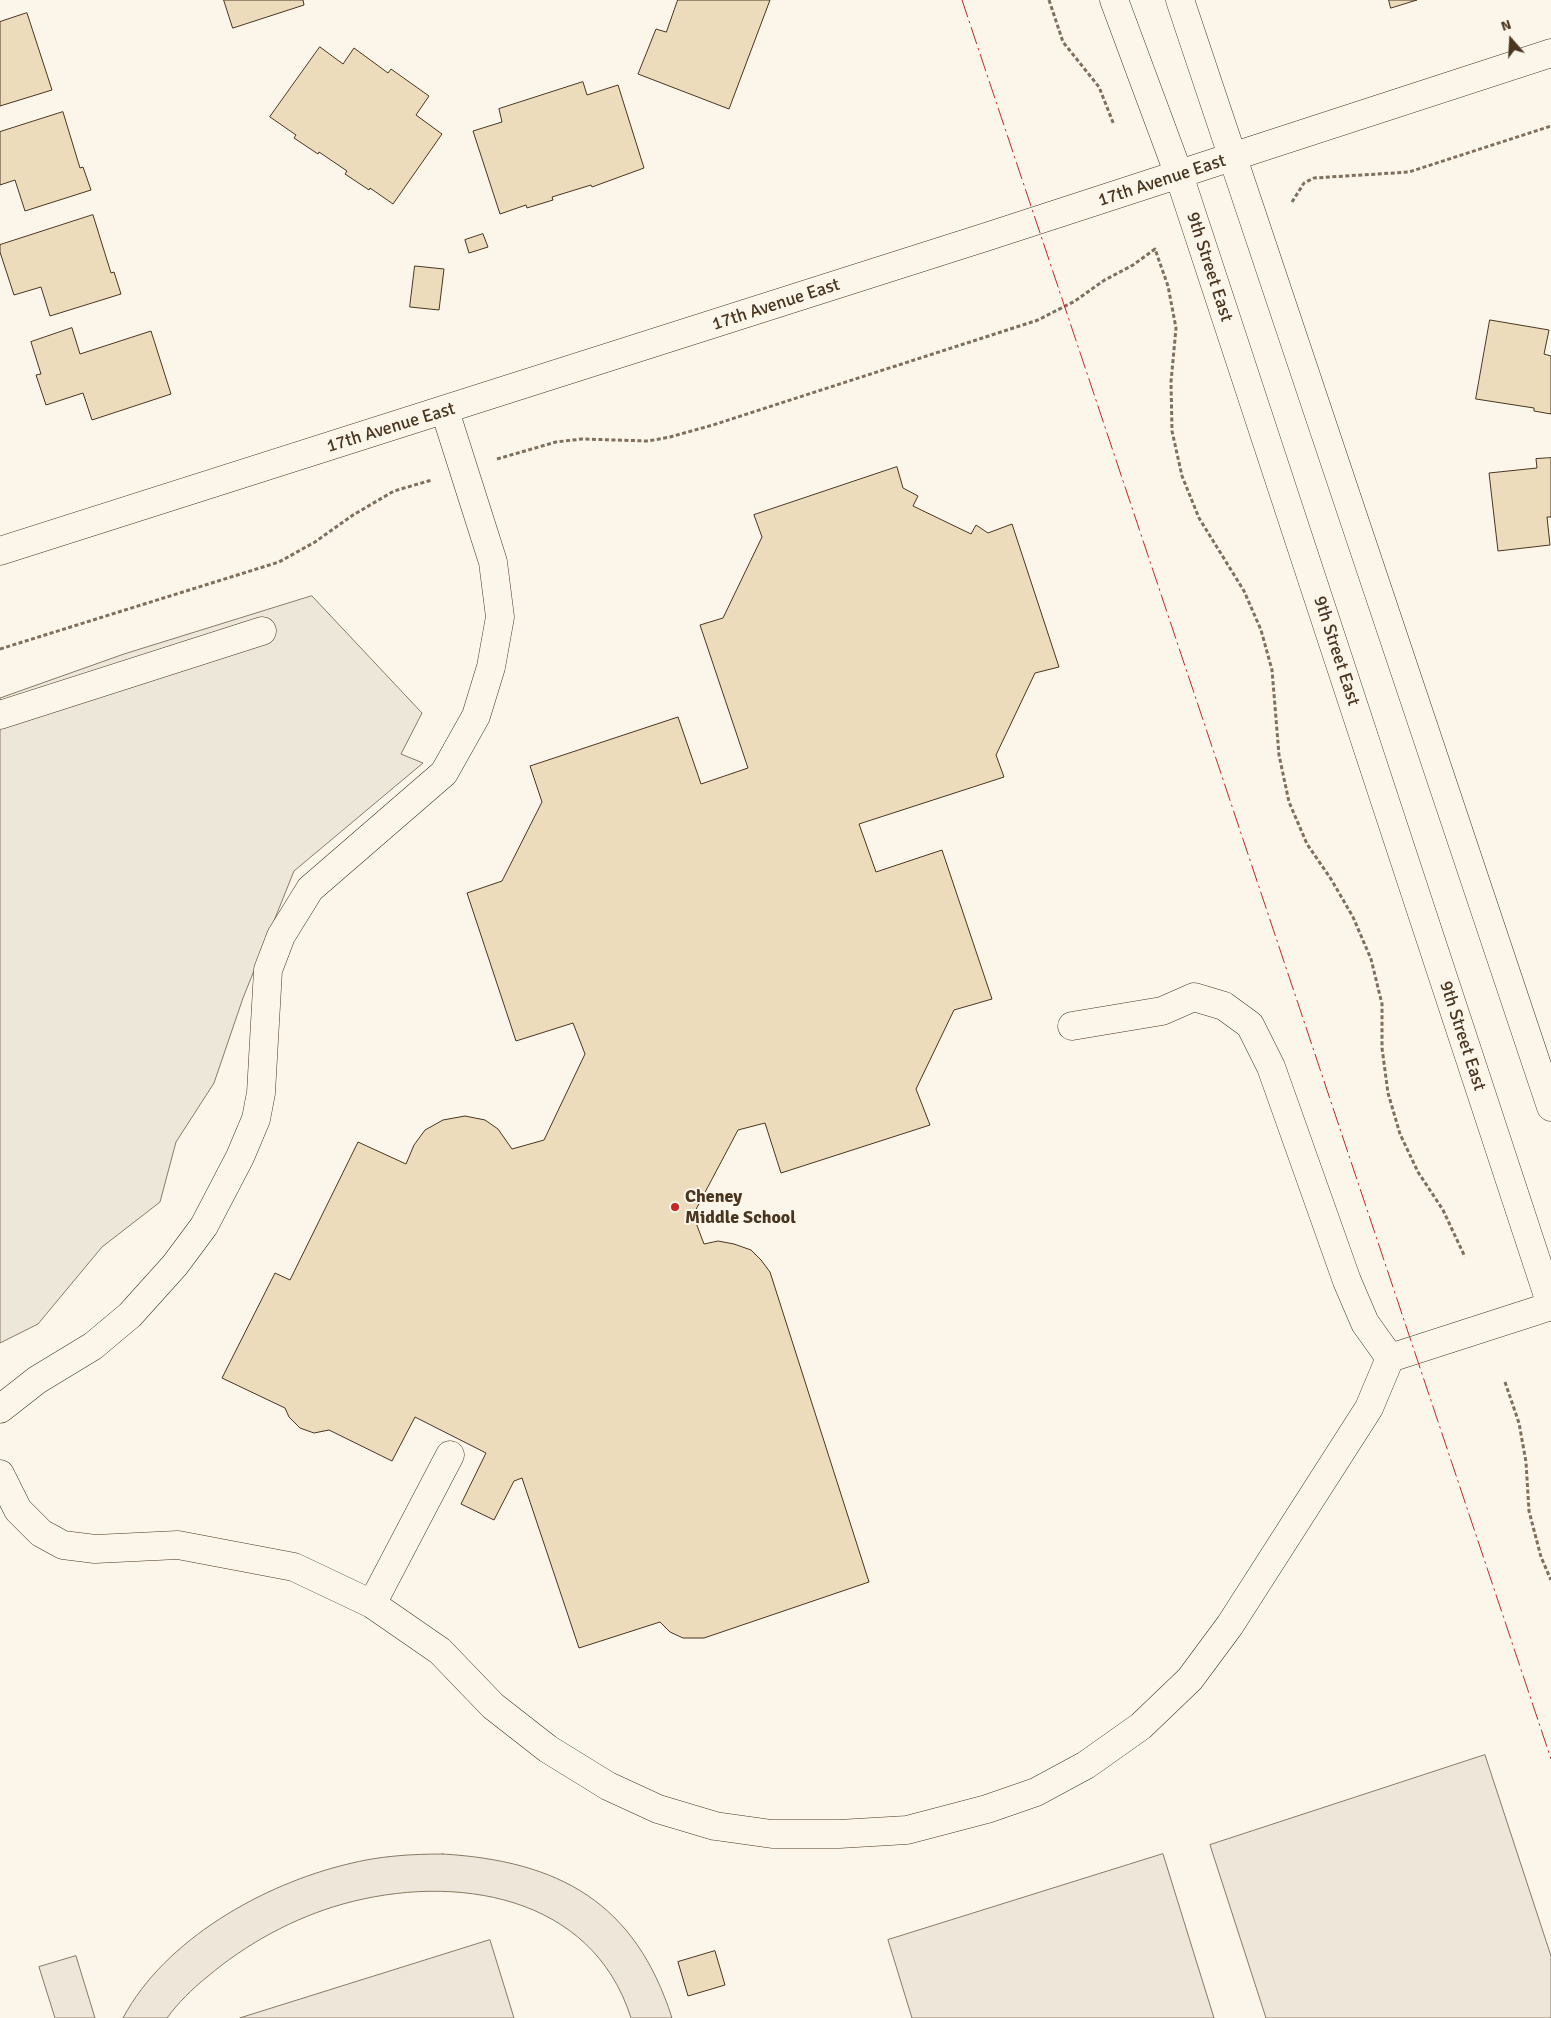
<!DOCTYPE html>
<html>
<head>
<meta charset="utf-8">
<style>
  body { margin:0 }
  #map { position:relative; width:1551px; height:2018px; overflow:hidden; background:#fbf6e9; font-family:Signika,sans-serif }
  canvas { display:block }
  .north { position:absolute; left:1486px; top:15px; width:50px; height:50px; -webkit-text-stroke:4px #fbf6e9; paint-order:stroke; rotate:341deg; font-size:14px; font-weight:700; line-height:20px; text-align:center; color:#4a3520 }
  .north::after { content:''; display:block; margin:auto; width:18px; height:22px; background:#4a3520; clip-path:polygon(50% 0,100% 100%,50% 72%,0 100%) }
</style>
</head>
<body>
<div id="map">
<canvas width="1551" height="2018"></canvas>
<div class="north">N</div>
</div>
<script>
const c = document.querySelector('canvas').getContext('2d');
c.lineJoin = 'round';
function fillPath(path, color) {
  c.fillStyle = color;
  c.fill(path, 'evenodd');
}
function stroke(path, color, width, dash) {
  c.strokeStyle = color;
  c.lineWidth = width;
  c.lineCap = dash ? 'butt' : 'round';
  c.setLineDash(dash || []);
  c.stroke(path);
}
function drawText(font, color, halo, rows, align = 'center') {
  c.font = font + ' Signika,sans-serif';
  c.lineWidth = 4;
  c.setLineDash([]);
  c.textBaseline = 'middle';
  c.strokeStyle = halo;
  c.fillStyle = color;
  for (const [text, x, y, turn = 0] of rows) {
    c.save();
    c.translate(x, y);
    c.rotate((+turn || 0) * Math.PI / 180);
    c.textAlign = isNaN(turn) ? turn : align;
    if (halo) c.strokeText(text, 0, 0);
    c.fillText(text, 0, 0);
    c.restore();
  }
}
const green = new Path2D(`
  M 1485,1755 L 1551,1956 L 1551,2018 L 1266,2018 L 1210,1845 Z
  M 443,1854 C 559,1861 635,1902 672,2018 L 631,2018 C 592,1894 454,1873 343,1904 C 293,1918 246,1944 207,1977 C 192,1989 178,2003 167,2018 L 123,2018 C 165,1939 264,1884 348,1864 C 379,1856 411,1854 443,1854 Z
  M 1163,1854 L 1214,2018 L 912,2018 L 888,1940 Z
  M 490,1940 L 514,2018 L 240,2018 Z
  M 76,1956 L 95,2018 L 55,2018 L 39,1967 Z`);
fillPath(green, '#ede6d9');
stroke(green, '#887966', 1);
const parking = new Path2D(`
  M 312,596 L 422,713 L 401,754 L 423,763 L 294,871 L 243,998 L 214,1083 L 176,1142 L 160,1202 L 102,1247 L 38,1324 L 0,1343 L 0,698 L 124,654 Z`);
fillPath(parking, '#ede7d9');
stroke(parking, '#887966', 1);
const building = new Path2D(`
  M 224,0 L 303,0 L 304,5 L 233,28 Z
  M 678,0 L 770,0 L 729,109 L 638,74 L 656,29 L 666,32 Z
  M 1389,0 L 1417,0 L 1391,8 Z
  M 27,13 L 52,90 L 0,106 L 0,22 Z
  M 320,47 L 343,64 L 354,48 L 388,73 L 391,69 L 429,96 L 416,115 L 442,134 L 393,204 L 370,188 L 369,190 L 345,174 L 347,171 L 319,152 L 318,154 L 294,138 L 296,135 L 270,117 Z
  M 583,82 L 587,95 L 618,85 L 644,168 L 592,187 L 591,185 L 552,197 L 553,200 L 527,208 L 526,205 L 500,214 L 473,131 L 502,122 L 499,109 Z
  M 63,112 L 80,168 L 83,167 L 91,190 L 25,211 L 15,180 L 0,185 L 0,132 Z
  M 93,215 L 111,273 L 114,272 L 121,294 L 50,316 L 41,287 L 14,295 L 0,252 L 0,245 Z
  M 483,234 L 488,247 L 469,253 L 465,240 Z
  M 415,266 L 444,269 L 439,310 L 410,307 Z
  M 1490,320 L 1549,330 L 1544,354 L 1551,356 L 1551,414 L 1534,411 L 1534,408 L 1476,399 Z
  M 72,328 L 80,354 L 151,331 L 171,394 L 92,420 L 83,393 L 46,405 L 36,375 L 41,374 L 31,342 Z
  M 1551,458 L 1551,517 L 1547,517 L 1550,545 L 1498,551 L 1489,473 L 1537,468 L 1536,459 Z
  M 897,467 L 903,488 L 918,496 L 913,506 L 971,534 L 976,525 L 988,533 L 1012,524 L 1059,667 L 1035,673 L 996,755 L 1004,777 L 859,824 L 876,872 L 942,850 L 992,999 L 954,1010 L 916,1089 L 930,1125 L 781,1173 L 765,1123 L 738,1130 L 693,1215 L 704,1244 L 718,1241 L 734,1244 L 751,1250 L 761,1260 L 770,1272 L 869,1582 L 704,1638 L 683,1638 L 670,1632 L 660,1622 L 579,1648 L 522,1478 L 514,1481 L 494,1520 L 461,1504 L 486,1453 L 415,1417 L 392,1461 L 329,1430 L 314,1433 L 300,1428 L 289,1417 L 285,1408 L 222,1378 L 275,1273 L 290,1280 L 358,1142 L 406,1164 L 414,1145 L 425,1130 L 443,1120 L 465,1116 L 485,1120 L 498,1129 L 512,1149 L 544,1140 L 585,1054 L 573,1023 L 516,1041 L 467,893 L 502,881 L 542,802 L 530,766 L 678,717 L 701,784 L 748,768 L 700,625 L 723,618 L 762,537 L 754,515 Z
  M 715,1951 L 725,1985 L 688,1996 L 678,1962 Z`);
fillPath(building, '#ecdcbc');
stroke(building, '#4a3520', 1);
const minor = new Path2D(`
  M 0,551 C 518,389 1035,222 1551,53
  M 0,715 L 262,631
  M 1072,1026 L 1162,1011 L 1194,997 L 1224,1006 L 1250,1025 L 1271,1067 L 1347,1281 L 1365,1323 L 1390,1358
  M 0,1409 L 37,1380 L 93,1346 L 130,1315 L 175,1265 L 204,1226 L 240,1157 L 256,1119 L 261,1093 L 268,970 L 281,936 L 310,889 L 444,773 L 476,716 L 491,667 L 500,617 L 493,562 L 445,411
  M 0,1474 L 18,1510 L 41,1533 L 63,1545 L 95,1549 L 178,1545 L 294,1567 L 372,1604 L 440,1651 L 493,1706 L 548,1749 L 608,1786 L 658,1809 L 715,1826 L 772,1834 L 839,1834 L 907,1830 L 987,1809 L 1036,1792 L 1086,1765 L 1141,1726 L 1190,1679 L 1230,1625 L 1369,1408 L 1390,1358 L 1551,1306
  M 372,1604 L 450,1455`);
const major = new Path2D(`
  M 1114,0 L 1179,175 L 1551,1305
  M 1180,0 L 1551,1107`);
stroke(minor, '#4a3520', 29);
stroke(major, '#4a3520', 29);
stroke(new Path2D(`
  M 1049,0 L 1063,42 L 1099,87 L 1114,125
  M 1292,202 L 1304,183 L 1314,178 L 1409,172 L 1551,126
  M 497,459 L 556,442 L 582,439 L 648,441 L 670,437 L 713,425 L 1038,320 L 1075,301 L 1103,281 L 1133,265 L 1155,249 L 1168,286 L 1176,328 L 1171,382 L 1172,431 L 1182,476 L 1199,518 L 1244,591 L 1261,630 L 1272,670 L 1279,755 L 1289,802 L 1307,844 L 1331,879 L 1353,917 L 1371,959 L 1382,1004 L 1382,1048 L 1388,1093 L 1400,1134 L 1418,1172 L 1443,1210 L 1465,1257
  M 0,649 L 279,562 L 315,542 L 353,515 L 394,491 L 432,480
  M 1505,1382 L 1519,1423 L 1526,1462 L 1529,1511 L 1541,1557 L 1551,1580`), '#7f6f5c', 3, [4, 2.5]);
stroke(minor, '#fbf6e9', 28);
stroke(major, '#fbf6e9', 28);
stroke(new Path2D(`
  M 962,0 L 1551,1759`), '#c62828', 1, [18, 4, 2.5, 4]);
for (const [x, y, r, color] of [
  [675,1207,5,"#c62828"]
]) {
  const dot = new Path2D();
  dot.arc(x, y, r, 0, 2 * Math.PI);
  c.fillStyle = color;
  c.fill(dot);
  stroke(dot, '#fbf6e9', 2);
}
drawText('18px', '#4a3520', '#fbf6e9', [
  ["17th Avenue East",1162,181,-18],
  ["9th Street East",1209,267,72],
  ["17th Avenue East",776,305,-18],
  ["17th Avenue East",391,428,-17],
  ["9th Street East",1336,651,72],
  ["9th Street East",1462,1036,72]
]);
drawText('bold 18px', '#4a3520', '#fbf6e9', [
  ["Cheney",685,1197],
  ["Middle School",685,1218]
], 'left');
</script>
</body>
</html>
